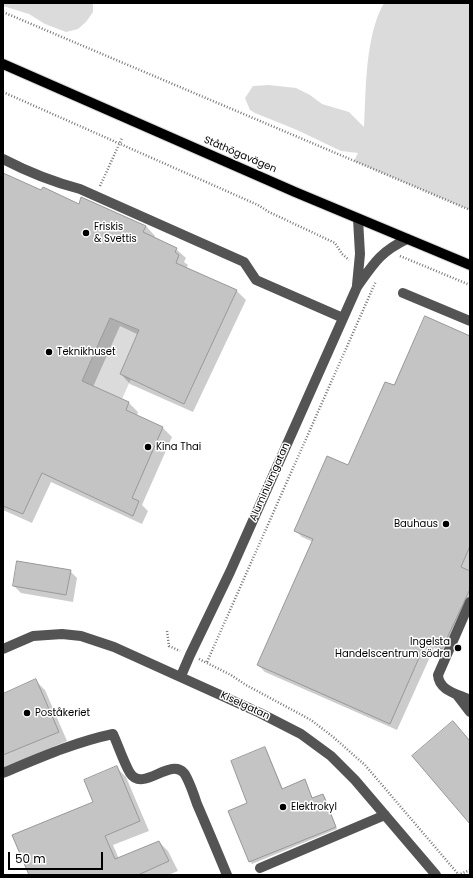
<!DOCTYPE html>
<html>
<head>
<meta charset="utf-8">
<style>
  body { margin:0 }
  #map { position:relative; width:473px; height:878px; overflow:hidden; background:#fff; font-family:Poppins,sans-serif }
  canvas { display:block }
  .frame { position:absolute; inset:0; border:4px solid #000; pointer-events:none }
  .scale { position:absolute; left:8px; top:852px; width:95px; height:18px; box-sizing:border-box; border:2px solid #000; border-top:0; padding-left:5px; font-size:12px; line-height:14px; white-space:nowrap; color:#000; -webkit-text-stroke:3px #fff; paint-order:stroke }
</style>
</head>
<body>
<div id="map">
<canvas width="473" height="878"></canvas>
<div class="frame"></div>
<div class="scale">50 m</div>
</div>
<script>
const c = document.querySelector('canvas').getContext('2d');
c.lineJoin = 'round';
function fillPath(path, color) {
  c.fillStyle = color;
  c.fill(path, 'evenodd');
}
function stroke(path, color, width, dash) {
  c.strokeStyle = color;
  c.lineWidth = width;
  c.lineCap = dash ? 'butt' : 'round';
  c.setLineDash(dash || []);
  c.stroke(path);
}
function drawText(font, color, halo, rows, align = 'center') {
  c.font = font + ' Poppins,sans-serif';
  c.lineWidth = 3;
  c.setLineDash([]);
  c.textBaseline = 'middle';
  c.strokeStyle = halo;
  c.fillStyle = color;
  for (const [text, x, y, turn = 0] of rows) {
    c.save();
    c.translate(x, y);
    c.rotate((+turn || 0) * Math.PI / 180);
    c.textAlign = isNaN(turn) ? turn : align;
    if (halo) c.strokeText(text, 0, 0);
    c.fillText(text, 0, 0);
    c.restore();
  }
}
fillPath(new Path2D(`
  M 3,3 L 93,3 L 93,12 L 86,22 L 78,29 L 66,32 L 45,24 L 29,14 L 3,6 Z
  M 384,3 L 470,3 L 470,210 L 354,161 L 358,153 L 341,151 L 297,130 L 255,113 L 250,110 L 245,98 L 253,86 L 269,85 L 296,88 L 310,95 L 322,104 L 349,112 L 364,127 C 366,90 365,36 384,3 Z
  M 110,318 L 139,330 L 120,374 L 131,379 L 122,399 L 82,381 Z`), '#dbdbdb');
fillPath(new Path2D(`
  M 3,174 L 41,192 L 146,226 L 155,236 L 154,238 L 176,249 L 186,258 L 184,262 L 188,265 L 186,269 L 237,291 L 246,300 L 193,412 L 130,384 L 121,374 L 139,335 L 120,326 L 93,387 L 129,403 L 138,412 L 137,416 L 162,427 L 172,437 L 142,505 L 148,511 L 142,524 L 51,482 L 32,523 L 3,510 Z
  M 470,337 L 470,569 L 469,572 L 470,572 L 470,611 L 450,655 L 434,648 L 397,730 L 265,672 L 258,665 L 313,542 L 302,537 L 295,530 L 348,467 L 394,387 Z
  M 70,571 L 77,578 L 73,602 L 21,593 L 14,586 Z
  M 36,681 L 45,690 L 67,741 L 3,768 L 3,695 Z
  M 265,748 L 267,751 L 283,789 L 304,780 L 313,799 L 322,795 L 325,797 L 337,829 L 252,864 L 250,861 L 249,803 Z
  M 117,768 L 126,777 L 149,831 L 113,845 L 119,859 L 159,842 L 168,851 L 178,871 L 168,875 L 30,875 L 94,802 Z`), '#0003');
const building = new Path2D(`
  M 3,173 L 41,190 L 43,187 L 79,204 L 81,197 L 146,226 L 143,232 L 177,248 L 175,252 L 179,255 L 176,263 L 237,290 L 184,404 L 120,374 L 139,330 L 110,318 L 82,381 L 129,402 L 126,410 L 163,427 L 132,498 L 139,501 L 133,516 L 42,473 L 23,514 L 3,506 Z
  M 425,316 L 470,336 L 470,546 L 461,567 L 470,571 L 470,589 L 442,649 L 426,642 L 390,724 L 257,665 L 313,539 L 294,531 L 327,456 L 348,465 L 385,382 L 394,385 Z
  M 17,561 L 71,570 L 66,595 L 13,586 Z
  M 36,679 L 59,732 L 3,755 L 3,694 Z
  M 453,721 L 470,741 L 470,824 L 412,756 Z
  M 265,747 L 282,789 L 305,779 L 312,798 L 323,794 L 336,827 L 249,862 L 228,811 L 247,803 L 231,761 Z
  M 117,766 L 140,821 L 105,836 L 115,859 L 159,841 L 169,861 L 138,875 L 29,875 L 12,835 L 93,802 L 84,780 Z`);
fillPath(building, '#c4c4c4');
stroke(building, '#989898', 1);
const major = new Path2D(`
  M 3,64 L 295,192 L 470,265`);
stroke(major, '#dbdbdb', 12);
stroke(new Path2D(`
  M 3,12 L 470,210
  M 3,92 L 258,205 L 269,212 L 335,243 L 342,254 L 349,260
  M 100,186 L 122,138
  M 400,256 L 470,285
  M 167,631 L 169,646 L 180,651
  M 199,659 L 231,675 L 246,685 L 311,720 L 332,736 L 365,765 L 459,875
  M 207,662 L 376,281
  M 458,875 L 470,870`), '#767676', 2.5, [1, 2]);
stroke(new Path2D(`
  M 3,159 C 28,172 53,182 80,189 L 244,262 L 256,280 L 343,318
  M 357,285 L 360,254 L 358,219
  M 403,293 L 470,321
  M 470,602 L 438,675 C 439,691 458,694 470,700
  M 3,649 L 33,636 L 62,634 L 81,636 L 114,647 L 260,713 L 301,734 L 331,756 L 355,780 L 436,875
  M 181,676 L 190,655 L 230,572 L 357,287 C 374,263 380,252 407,239
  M 457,695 L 470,712
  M 3,773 C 39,758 75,742 113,734 C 118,745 124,763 130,773 C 143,793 170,757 184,773 C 189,780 194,795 197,804 C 207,827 217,851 227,875
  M 260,868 L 385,815`), '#545454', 10);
stroke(major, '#000', 10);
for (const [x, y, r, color] of [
  [86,233,4,"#000"],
  [49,352,4,"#000"],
  [148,447,4,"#000"],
  [446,524,4,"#000"],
  [458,648,4,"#000"],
  [27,713,4,"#000"],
  [283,807,4,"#000"]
]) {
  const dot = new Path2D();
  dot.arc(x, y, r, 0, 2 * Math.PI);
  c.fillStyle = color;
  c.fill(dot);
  stroke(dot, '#fff', 1.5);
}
drawText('10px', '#000', '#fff', [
  ["Ståthögavägen",240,155,23],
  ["Aluminiumgatan",270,482,-66],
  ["Kiselgatan",245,706,25]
]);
drawText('10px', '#000', '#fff', [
  ["Friskis",94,227],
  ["& Svettis",94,239],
  ["Teknikhuset",57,352],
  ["Kina Thai",156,447],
  ["Bauhaus",438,524,"right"],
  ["Ingelsta",450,642,"right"],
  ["Handelscentrum södra",450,654,"right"],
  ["Poståkeriet",35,713],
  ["Elektrokyl",291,807]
], 'left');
</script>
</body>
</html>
